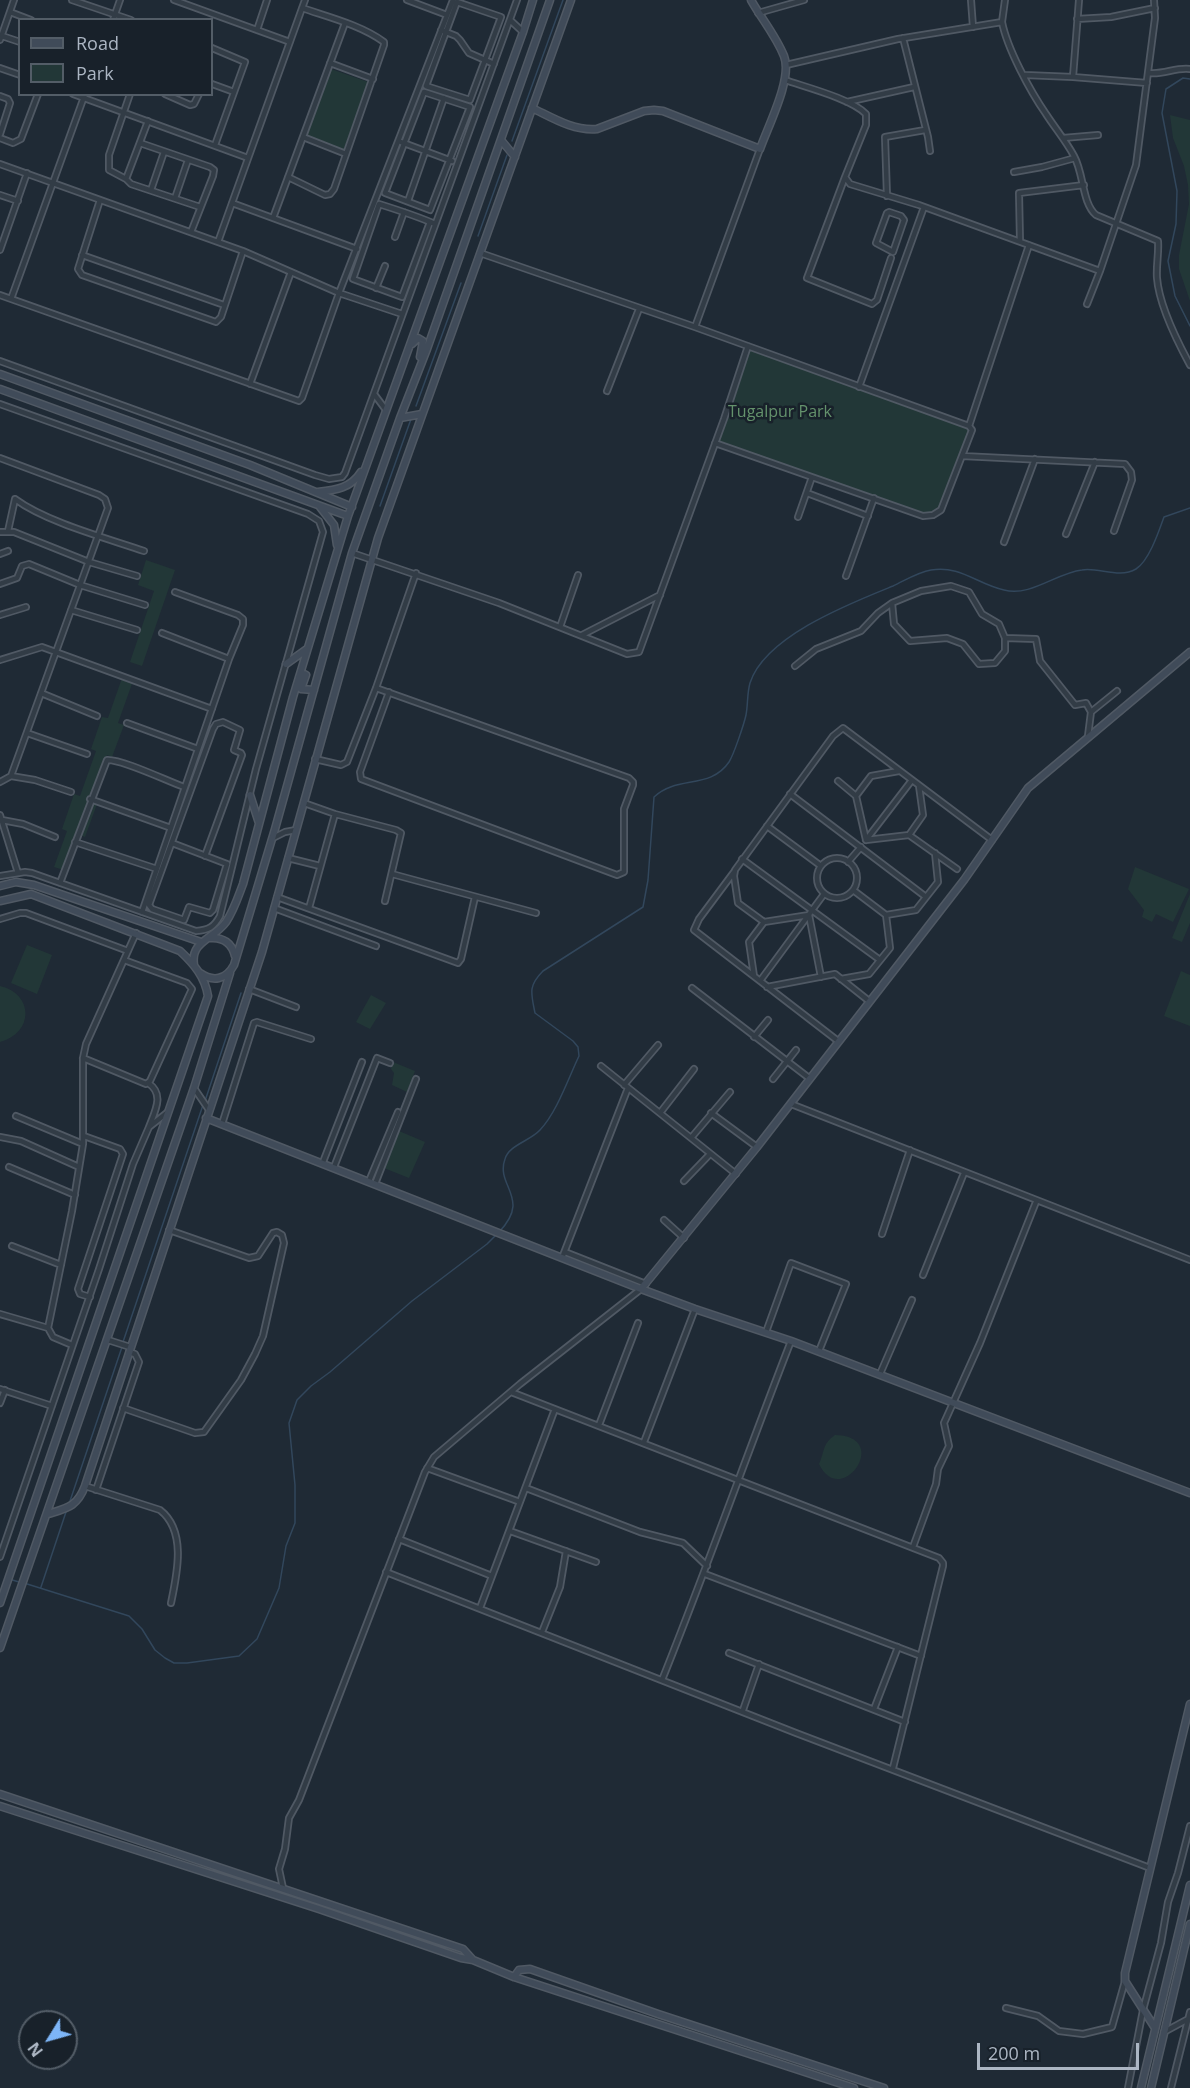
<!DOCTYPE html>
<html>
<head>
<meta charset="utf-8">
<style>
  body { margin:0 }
  #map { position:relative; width:1190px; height:2088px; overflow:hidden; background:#1f2a35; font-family:"Open Sans",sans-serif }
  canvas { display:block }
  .legend { position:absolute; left:18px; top:18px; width:195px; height:78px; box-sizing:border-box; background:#18212a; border:2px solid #535d67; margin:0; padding:8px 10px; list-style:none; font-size:18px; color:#acb6c3 }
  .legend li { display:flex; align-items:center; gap:12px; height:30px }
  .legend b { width:30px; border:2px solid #535d67 }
  .north { position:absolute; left:18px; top:2010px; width:60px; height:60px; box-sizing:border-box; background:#18212a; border:2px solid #535d67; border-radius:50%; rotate:233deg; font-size:16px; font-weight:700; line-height:24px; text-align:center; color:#acb6c3 }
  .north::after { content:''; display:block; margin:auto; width:21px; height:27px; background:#7db5f7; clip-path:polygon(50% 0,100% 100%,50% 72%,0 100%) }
  .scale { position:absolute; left:977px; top:2043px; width:162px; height:27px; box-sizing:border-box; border:3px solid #acb6c3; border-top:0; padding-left:8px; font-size:18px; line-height:21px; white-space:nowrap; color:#acb6c3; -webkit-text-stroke:4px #18212a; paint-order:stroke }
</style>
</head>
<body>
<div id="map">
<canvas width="1190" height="2088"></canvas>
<ul class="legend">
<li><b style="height:8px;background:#404b59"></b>Road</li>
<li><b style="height:16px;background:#223737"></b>Park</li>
</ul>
<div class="north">N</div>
<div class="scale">200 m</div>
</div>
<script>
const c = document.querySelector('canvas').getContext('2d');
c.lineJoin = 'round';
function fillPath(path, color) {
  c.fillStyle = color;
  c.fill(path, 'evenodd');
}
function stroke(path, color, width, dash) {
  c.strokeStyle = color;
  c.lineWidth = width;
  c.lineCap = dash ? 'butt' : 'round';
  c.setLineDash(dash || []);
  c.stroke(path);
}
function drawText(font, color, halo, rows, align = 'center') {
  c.font = font + ' "Open Sans",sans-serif';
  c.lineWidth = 5;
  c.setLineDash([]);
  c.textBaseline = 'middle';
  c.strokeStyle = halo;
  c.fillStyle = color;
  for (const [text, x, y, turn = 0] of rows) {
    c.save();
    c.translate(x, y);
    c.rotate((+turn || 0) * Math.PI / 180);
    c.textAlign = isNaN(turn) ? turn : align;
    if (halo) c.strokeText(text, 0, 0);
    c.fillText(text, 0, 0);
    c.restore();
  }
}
fillPath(new Path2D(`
  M 331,69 L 368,82 L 344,150 L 306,136 Z
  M 1170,115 L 1190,120 L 1190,301 L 1179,269 L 1179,255 L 1189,204 L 1188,185 L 1184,166 L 1173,138 Z
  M 748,346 L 971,428 L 941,510 L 923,516 L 715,443 Z
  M 146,560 L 175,570 L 142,666 L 130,662 L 154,591 L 138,585 Z
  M 122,678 L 133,681 L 118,723 L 124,725 L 112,757 L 107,755 L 91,801 L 97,804 L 85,837 L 80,835 L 67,871 L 54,867 L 67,831 L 62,829 L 74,794 L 80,796 L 96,751 L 91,749 L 102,717 L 108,718 Z
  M 1135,867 L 1189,889 L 1173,922 L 1156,914 L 1152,922 L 1142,917 L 1144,910 L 1128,889 Z
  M 1190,894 L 1190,923 L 1182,942 L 1172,938 Z
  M 27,945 L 52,955 L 37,994 L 11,983 Z
  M 1181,971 L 1190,975 L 1190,1026 L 1164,1016 Z
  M 0,986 C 34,994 34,1033 0,1042 Z
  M 371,995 L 386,1003 L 370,1029 L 356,1022 Z
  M 393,1062 L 415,1071 L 407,1092 L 392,1085 L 394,1073 L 391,1069 Z
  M 399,1131 L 425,1142 L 409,1178 L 384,1168 Z
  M 835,1435 C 893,1436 841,1510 819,1464 C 825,1451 822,1444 835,1435 Z`), '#223737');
stroke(new Path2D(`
  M 1190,79 L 1183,78 L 1166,89 L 1162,113 L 1177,191 L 1176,224 L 1168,261 L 1175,296 L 1190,326
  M 512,141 L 563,0
  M 478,236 L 507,155
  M 416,406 L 461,283
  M 380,506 L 411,419
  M 205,1101 L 241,993
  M 499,1232 C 532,1198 495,1186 505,1159 C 509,1145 530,1141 540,1130 C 557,1112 568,1079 579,1056 L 578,1047 L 573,1041 L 535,1013 C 531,993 528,986 543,971 L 643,907 L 648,880 L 654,797 C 677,775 710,790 729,762 C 734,754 744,724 746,715 C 748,705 747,693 750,683 C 765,636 851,603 893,586 C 904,581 918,572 931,570 C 960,565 977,584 1004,590 C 1031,597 1056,573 1082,570 C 1099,567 1119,579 1136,569 C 1149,561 1159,531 1164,517 L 1190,508
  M 123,1342 L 203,1105
  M 69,1504 L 122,1347
  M 9,1579 L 19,1582
  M 24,1583 L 129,1616 L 142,1629 L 155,1650 L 165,1658 L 174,1663 L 187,1663 L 239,1656 L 257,1639 L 279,1588 L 286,1546 L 295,1523 L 295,1485 L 289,1423 L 297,1400 L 311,1386 L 330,1372 L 412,1301 L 487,1244 L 496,1235
  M 41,1587 L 67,1509`), '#32475c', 1.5);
const street = new Path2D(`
  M 72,0 L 131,20
  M 174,0 L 290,42
  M 407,0 L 447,15
  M 971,0 L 973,27
  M 10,12 L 31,20
  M 758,13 L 804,0
  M 1077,19 L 1111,17 L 1155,8
  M 113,20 L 120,0
  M 510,20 L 523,32
  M 1002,22 C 1007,48 1030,91 1046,114 C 1055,128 1066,141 1074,156 C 1084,174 1082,203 1096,215 L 1158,241 C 1159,253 1156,266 1157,278 C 1159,305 1177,341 1190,365
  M 257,30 L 267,0
  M 441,30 L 456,36 L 460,40 L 469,53 L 485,60 L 501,17 L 457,2 L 426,86 L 470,100 L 485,60 L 494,64
  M 2,36 L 20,42
  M 903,38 L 928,137 L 930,151
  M 0,40 L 14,0
  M 212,48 L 245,62 L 215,145
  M 330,63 L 373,79
  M 786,65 L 898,39 L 1002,22 L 1005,0
  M 0,68 L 20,75
  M 1149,73 C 1163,75 1176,67 1190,69
  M 1025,75 L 1073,77 L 1147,83
  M 1073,77 L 1079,0
  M 785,80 C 805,87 852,99 866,114 L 866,125 L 845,177 L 850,184 L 919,205 L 1100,271 L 1136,165 L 1155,18 L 1154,0
  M 212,84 L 234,92
  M 424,92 L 470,107 L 430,210 L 385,193 Z
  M 73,94 L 248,158
  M 165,94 L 190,105 L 194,104 L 199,94
  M 0,96 L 8,99 L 10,103 L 0,134
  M 847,102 L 914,87
  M 148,121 L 126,179 L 131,184 L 200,207
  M 303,137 L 346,154
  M 0,138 L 13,143 L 21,139 L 38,94
  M 1063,138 L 1098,135
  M 401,142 L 452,161
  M 140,143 L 210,167 L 214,170 L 213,176 L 191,232
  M 0,164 L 243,251 L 339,293 L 402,314
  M 1014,172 L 1042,167 L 1075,158
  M 288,177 L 325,195 L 330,194 L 334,189 L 384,45 L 384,42 C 361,25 328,17 302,8
  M 845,177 L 807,278 L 872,304 L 877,300 L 891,258
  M 126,179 L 109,170 L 109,155 L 130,94
  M 151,190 L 164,152
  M 0,195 L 18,201
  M 887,196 L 885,137 L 925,130
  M 175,198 L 188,160
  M 100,200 L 78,269 L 82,275 L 216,322 L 221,317 L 243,251
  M 408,201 L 444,98
  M 232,203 L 357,249
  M 889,212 L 901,216 L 904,220 L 893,252 L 876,243 L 887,213 Z
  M 273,218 L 345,23
  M 430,222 L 402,297 L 353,279 L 379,204 C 398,210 417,216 435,224
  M 395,237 L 404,212
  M 1020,241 L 1019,193 L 1084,185
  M 218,242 L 305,0
  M 0,250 L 27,173
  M 480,253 L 695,327 L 969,426 L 972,430 L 941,510 L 933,515 L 923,516 L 715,443
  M 82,255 L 224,305
  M 376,288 L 385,266
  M 0,295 L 299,401 L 302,398 L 339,293 L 453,0
  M 11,299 L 85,94
  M 1087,304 L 1100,271
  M 695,327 L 760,149
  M 0,361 L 315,475 L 329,479 L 342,477 L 345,473 L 517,0
  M 250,384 L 291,272
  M 859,387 L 924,207
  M 607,391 L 639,309
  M 374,394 L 386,410
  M 0,404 L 308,514 L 319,521 L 323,532 L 256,769 L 220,916 C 214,927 209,930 196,931 L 32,873 L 25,872 L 0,876
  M 969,426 L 1029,245
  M 962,456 L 1125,464 L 1131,472 L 1132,480 L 1114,531
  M 0,458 L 99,495 L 105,499 L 108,508 L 11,776 L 0,782
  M 807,493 L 868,516
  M 798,517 L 812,477
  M 8,531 L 15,499 C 46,522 106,538 144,551
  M 0,532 L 14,532 L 89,562 L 137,576
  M 1066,534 L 1095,462
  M 1004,542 L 1035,459
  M 352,553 L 499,603 L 627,654 L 639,652 L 724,419 L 748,346
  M 0,554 L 8,551
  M 846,576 L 874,498
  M 0,584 L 17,578 L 22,566 L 29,564 L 80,585 L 145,605
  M 71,610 L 137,630
  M 0,615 L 26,607
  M 560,627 L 578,575
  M 162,633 L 229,659
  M 582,635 L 660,595
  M 1005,638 L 1005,651 L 995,663 L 979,664 L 963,644 L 947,638 L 910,641 L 894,624 L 892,603 L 921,591 L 951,586 L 969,592 L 982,614 L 999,624 L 1005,638 L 1036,639 L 1040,661 L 1075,705 L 1086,703 L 1091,712
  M 0,660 L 42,647 L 212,709
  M 795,666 L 816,649 L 861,631 L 878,613 L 892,603
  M 376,688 L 629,778 L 633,782 L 633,785 L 624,809 L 624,872 L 617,875 L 361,779 L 360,772 L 389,692
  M 41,693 L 97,716
  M 127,723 L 198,749
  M 27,733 L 87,754
  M 1088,736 L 1091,712 L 1117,691
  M 315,759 L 341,765 L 347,762 L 376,688 L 416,573
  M 899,771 L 871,776 L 856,796 L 866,840 L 909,835 L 923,815 L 919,786
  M 11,776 L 35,780 L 71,792
  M 838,781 L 856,796
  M 790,794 L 926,897
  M 90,799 L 171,828
  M 304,803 L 335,814 L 396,830 L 401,833 L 385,901
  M 0,815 L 18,873
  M 2,820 L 23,824 L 55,837
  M 767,826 L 821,866
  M 909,835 L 957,869
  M 273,838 L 285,832 L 296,830
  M 866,840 L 912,780
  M 75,842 L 157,869
  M 172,843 L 227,864
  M 205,856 L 242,755 L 241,753 L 234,750 L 240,730 L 223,722 L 216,724 L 213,729 L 149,905 L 152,909 L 184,920 L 189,907 L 210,913 L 213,910 L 227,864
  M 288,858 L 320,866
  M817 878a20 20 0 1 1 40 0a20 20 0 1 1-40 0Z
  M 742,859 L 880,960
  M 848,862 L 861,847
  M 734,872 L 699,919 L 694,930 L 838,1041
  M 392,874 L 536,913
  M 60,883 L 107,760 C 122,759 167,781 184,787
  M 277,897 L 458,963 L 461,959 L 475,897
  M 274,908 L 376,946
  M 309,908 L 335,814
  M 142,912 L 229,659 L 243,625 L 243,619 L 238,615 L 175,592
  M 809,915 L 821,977
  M 886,915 L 916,910 L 938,882 L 935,853
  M 0,919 L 20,913 L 26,913 L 128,951
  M 764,922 L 738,903 L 734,876 L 735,870 L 833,736 L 843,728 L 992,840
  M 754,976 L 749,942 L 764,922 L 809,915
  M 841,979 L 869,974 L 890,948 L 886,915 L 853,890
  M 760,981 L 824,894
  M 767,987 L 835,974 L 869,1001
  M 692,988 L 809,1078
  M 249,989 L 296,1007
  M 754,1037 L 768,1020
  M 83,1058 L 146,1084 L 150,1081 L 192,989 L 187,983 L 124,960
  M 601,1066 L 736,1174
  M 773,1079 L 796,1050
  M 148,1083 C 165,1094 155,1111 149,1127
  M 624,1085 L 658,1045
  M 194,1088 L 209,1110
  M 791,1104 L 1190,1260
  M 660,1113 L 694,1069
  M 711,1113 L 757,1147
  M 16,1116 L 83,1144
  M 222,1124 L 254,1023 L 257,1022 L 311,1039
  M 84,1136 L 120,1149 L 123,1154 L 78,1289 L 80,1294 L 90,1297
  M 0,1137 L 21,1141 L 79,1167
  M 691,1138 L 730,1092
  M 323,1162 L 362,1062
  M 9,1167 L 75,1195
  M 334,1167 L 377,1058 L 390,1063
  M 369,1181 L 398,1112
  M 684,1181 L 710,1154
  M 375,1184 L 416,1079
  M 664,1220 L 684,1238
  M 882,1234 L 910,1150
  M 12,1246 L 61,1265
  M 565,1252 L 646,1284
  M 562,1258 L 628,1088
  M 923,1275 L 964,1173
  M 0,1314 L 48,1328
  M 766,1332 L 791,1263 L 846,1284 L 819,1351
  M 108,1340 L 130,1347
  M 72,1345 L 53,1337 L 48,1328 L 72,1211 L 83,1144 L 83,1058 L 86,1044 L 136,933
  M 880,1374 L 912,1300
  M 0,1389 L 52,1406
  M 511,1392 L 939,1558 L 943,1563 L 943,1566 L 893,1768
  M 0,1403 L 5,1390
  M 123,1408 L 195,1433 L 204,1432 L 241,1380 L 255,1354 L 263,1336 L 284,1243 L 282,1235 L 277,1232 L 273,1233 L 258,1256 L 249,1258 L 169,1230
  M 599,1425 L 638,1323
  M 644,1442 L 695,1309
  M 427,1468 L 520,1502
  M 85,1486 L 160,1510 C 187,1531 177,1574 171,1603
  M 526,1488 L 640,1532 L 683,1543 L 707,1566
  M 96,1490 L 139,1362 L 135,1354 L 129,1352
  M 510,1531 L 596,1562
  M 399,1539 L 492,1576
  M 913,1547 L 936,1484 L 938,1469 L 949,1446 L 944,1423 L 980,1343 L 1036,1202
  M 0,1557 L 99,1269 L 133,1164 L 149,1127 L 168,1112
  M 386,1572 L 796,1733 L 1150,1868
  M 705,1574 L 921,1656
  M 480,1608 L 555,1409
  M 542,1632 L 560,1587 L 566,1551
  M 729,1653 L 905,1722
  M 662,1680 C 707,1568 747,1454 791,1341
  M 874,1709 L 898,1647
  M 743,1710 L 759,1664
  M 283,1888 L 279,1869 L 285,1849 L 289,1818 L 299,1800 L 425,1472 L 434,1457 L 520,1384 L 641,1289
  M 1006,2008 L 1038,2016 L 1059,2031 L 1083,2034 L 1112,2027 L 1125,1981
  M 1164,2032 L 1190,2018
  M 1128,2088 L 1143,2010 L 1161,1943 L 1168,1902 L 1178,1873 L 1190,1826
  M 1171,2088 L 1190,2012`);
const secondary = new Path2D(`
  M 532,108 C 553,118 573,131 597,129 L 644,111 L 654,110 L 663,111 L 760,149 C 768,126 793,78 784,56 C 776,36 761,18 751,0
  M 501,140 L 515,157
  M 412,344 L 418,338 L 423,341 L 420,357
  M 0,374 L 250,465 L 352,507
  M 0,389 L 348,516
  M 400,418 L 422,414
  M 318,492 C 336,490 351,488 361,472
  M 320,507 L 334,525 L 337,545
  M 286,664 L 307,649
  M 299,677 L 304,674 L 306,675 L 301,689 L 314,690
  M 250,795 L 259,823
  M 0,886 L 16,882 L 34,885 L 201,942
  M 0,901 L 31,894 L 180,951 C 194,964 205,977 208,996 L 0,1603
  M 210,938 C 223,937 232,943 235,956
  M 194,965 C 190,941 214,939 226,922 C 234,910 238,897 243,884 L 293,697 L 348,516 L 523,32 L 533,0
  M 200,973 C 213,982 226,980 234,965 L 275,829 L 352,553 L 400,418 L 427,349 L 550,0
  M 206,1118 L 641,1289 L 695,1309 L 791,1341 L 1190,1493
  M 641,1289 L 757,1147 L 964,880 L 1028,788 L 1190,652
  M 48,1514 C 67,1508 77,1507 85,1486 L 262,952 L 378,538 L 571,0
  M 0,1648 L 194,1088 L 230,973
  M 0,1794 L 463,1949 L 473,1960
  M 0,1806 L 319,1909 L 461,1958 L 473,1960 L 514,1977 L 854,2088
  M 514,1977 L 519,1970 L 530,1969 L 658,2014 L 884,2088
  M 1155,2028 L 1125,1981 L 1125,1973 L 1190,1704
  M 1141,2088 L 1190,1885
  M 1151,2088 L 1190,1924`);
stroke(street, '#505964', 8);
stroke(secondary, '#505964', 9);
stroke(street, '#323c46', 4.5);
stroke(secondary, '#404b59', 6);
drawText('16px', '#64926c', '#18212a', [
  ["Tugalpur Park",780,412]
]);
</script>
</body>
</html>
